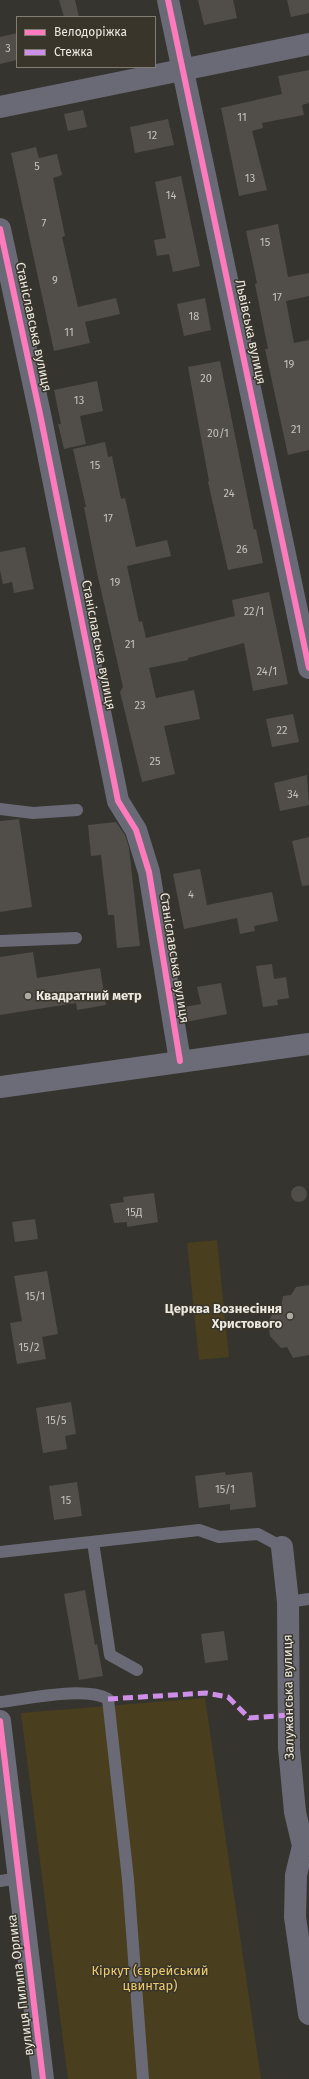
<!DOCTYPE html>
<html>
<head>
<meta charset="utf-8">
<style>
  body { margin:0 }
  #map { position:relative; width:309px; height:2079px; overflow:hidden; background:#36342e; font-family:"Fira Sans",sans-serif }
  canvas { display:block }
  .legend { position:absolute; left:16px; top:16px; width:140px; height:52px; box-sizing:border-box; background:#39352b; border:1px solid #807d74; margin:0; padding:5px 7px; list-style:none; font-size:12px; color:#ebe9e2 }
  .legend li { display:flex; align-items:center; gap:8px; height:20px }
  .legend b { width:20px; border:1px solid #807d74 }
</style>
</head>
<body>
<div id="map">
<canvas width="309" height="2079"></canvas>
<ul class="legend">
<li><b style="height:5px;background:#fd7abc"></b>Велодоріжка</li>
<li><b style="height:5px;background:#ce8fe9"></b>Стежка</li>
</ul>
</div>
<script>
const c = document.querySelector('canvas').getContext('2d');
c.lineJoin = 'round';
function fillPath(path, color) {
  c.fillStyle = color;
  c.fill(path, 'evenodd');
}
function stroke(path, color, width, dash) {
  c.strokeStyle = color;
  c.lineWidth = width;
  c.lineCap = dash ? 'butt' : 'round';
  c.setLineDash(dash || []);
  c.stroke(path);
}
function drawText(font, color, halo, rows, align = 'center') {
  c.font = font + ' "Fira Sans",sans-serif';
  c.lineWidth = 3;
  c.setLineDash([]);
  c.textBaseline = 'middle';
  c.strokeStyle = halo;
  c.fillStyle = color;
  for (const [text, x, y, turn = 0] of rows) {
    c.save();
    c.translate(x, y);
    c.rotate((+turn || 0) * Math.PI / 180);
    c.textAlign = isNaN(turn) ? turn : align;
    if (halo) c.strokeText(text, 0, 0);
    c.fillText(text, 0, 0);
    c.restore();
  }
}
fillPath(new Path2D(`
  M 217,1240 L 229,1357 L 199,1360 L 187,1243 Z
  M 205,1698 L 261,2079 L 68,2079 L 21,1713 Z`), '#493e1e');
fillPath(new Path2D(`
  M 59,0 L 75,0 L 79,17 L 64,17 Z
  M 198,0 L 233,0 L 237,18 L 204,25 Z
  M 287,0 L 309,0 L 309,13 L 291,17 Z
  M 17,33 L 17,60 L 0,64 L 0,37 Z
  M 309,70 L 309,103 L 302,105 L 304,115 L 262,123 L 263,128 L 252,131 L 267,190 L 239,196 L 221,108 L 282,94 L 278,76 Z
  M 83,110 L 87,127 L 68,131 L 64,114 Z
  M 168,119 L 174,145 L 135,153 L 130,127 Z
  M 36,147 L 39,158 L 57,154 L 62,175 L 53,178 L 65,236 L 62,237 L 78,307 L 116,298 L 120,314 L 85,322 L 90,343 L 54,351 L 11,153 Z
  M 181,176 L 200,266 L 173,272 L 169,254 L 157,256 L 154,240 L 166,238 L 155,182 Z
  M 278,224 L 288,277 L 309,273 L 309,296 L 286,301 L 294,343 L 309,340 L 309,450 L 288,455 L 265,349 L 268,349 L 255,284 L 257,283 L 246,231 Z
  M 205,298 L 211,330 L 184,336 L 177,304 Z
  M 220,361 L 254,530 L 256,529 L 263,563 L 228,570 L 208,482 L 209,481 L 188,367 Z
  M 97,381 L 103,411 L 80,416 L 86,444 L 64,449 L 58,424 L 61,424 L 54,390 Z
  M 105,442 L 108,457 L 112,456 L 121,499 L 125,498 L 136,547 L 167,540 L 171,556 L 127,566 L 139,622 L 142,621 L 146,638 L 235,616 L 232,600 L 269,592 L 288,684 L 253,691 L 244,643 L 188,658 L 188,660 L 149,668 L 156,698 L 194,690 L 200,719 L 164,726 L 175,774 L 142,782 L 120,692 L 123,687 L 96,568 L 84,507 L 86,507 L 73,449 Z
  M 25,547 L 34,589 L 14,593 L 12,582 L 3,584 L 0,570 L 0,552 Z
  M 293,714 L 299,742 L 272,747 L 266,719 Z
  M 307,775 L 309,805 L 280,811 L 274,783 Z
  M 19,819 L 32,907 L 0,912 L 0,821 Z
  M 116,822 L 125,835 L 129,848 L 140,946 L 117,948 L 114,915 L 108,915 L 101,855 L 91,856 L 88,825 Z
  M 309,837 L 309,885 L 302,886 L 292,841 Z
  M 200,869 L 207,905 L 272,892 L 278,921 L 254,926 L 255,931 L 240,934 L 237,918 L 184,929 L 173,874 Z
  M 33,952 L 37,978 L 100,968 L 106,1005 L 77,1010 L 76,1003 L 0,1015 L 0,957 Z
  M 272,964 L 274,979 L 286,977 L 289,998 L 277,1000 L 278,1005 L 263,1007 L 256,966 Z
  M 221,983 L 227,1014 L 186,1022 L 184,1007 L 201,1004 L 197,987 Z
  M291 1194a8 8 0 1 1 16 0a8 8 0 1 1-16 0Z
  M 154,1193 L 158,1222 L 127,1227 L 127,1222 L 114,1223 L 110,1204 L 124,1202 L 123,1197 Z
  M 35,1219 L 38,1239 L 15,1242 L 12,1222 Z
  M 47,1271 L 58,1334 L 42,1337 L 46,1359 L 17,1364 L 10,1323 L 22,1321 L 14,1276 Z
  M 309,1285 L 309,1355 L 293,1358 L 287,1347 L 281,1348 L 270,1336 L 268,1324 L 274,1309 L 281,1308 L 283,1296 L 291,1295 L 296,1287 Z
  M 71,1402 L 76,1434 L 65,1436 L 67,1449 L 43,1453 L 36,1408 Z
  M 225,1472 L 226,1475 L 252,1472 L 256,1507 L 230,1510 L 230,1504 L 199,1508 L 195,1476 Z
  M 77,1482 L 82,1516 L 54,1520 L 49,1486 Z
  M 85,1590 L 95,1645 L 97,1644 L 103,1676 L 79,1680 L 64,1594 Z
  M 224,1631 L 228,1660 L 205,1663 L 201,1634 Z`), '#514e4a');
stroke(new Path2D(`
  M 0,809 L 33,813 L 77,810
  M 0,941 L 76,938
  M 93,1542 L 110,1655 L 137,1670
  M 0,1552 L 199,1530 L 219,1537 L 258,1534 L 282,1547
  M 288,1602 L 309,1599
  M 0,1702 C 28,1699 85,1686 108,1699 L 128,1879 L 143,2079
  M 0,1881 L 19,1878`), '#6a6a76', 12);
stroke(new Path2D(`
  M 168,0 L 309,668
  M 0,107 L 309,44
  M 0,229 L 40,414 L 118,801 L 136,830 L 149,872 L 180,1061
  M 282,1547 L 288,1602 L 289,1748 L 295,1812 L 303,1846
  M 309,1845 L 303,1846 L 296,1875 L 295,1917 L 309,2014`), '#6a6a76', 22);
stroke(new Path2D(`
  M 0,1087 L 309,1044
  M 0,1721 L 43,2079`), '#6c6c79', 22);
stroke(new Path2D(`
  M 108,1699 L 206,1693 L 228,1697 L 249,1718 L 289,1715`), '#ce8fe9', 5, [10, 5]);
stroke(new Path2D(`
  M 168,0 L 309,668
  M 0,229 L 40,414 L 118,801 L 136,830 L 149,872 L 180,1061
  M 0,1721 L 43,2079`), '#fd7abc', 6);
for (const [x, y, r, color] of [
  [28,996,4,"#acaaa3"],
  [290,1316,4,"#acaaa3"]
]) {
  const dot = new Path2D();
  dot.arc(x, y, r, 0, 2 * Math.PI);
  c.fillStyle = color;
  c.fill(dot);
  stroke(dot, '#39352b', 1.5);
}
drawText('11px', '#c4c2bc', null, [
  ["3",8,49],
  ["11",242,118],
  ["12",152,136],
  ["5",37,167],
  ["13",250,179],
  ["14",171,196],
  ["7",44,224],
  ["15",265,243],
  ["9",55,281],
  ["17",277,298],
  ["18",194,317],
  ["11",69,333],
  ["19",289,365],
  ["20",206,379],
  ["13",79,401],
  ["21",296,430],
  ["20/1",218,434],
  ["15",95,466],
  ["24",229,494],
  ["17",108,519],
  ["26",242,550],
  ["19",115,583],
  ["22/1",254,612],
  ["21",130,645],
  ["24/1",267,672],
  ["23",140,706],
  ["22",282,731],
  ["25",155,762],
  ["34",293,795],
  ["4",191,895],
  ["15Д",134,1213],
  ["15/1",35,1297],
  ["15/2",29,1348],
  ["15/5",56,1421],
  ["15/1",225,1490],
  ["15",66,1501]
]);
drawText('13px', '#ebe9e2', '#39352b', [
  ["Станіславська вулиця",33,327,78],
  ["Львівська вулиця",250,332,78],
  ["Станіславська вулиця",98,645,79],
  ["Станіславська вулиця",174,958,81],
  ["Залужанська вулиця",289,1697,-91],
  ["вулиця Пилипа Орлика",21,1985,-97]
]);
drawText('bold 13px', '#ebe9e2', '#39352b', [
  ["Квадратний метр",36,996],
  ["Церква Вознесіння",282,1309,"right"],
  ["Христового",282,1324,"right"]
], 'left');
drawText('13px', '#ecca6b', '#39352b', [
  ["Кіркут (єврейський",150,1971],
  ["цвинтар)",150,1986]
]);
</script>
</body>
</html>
